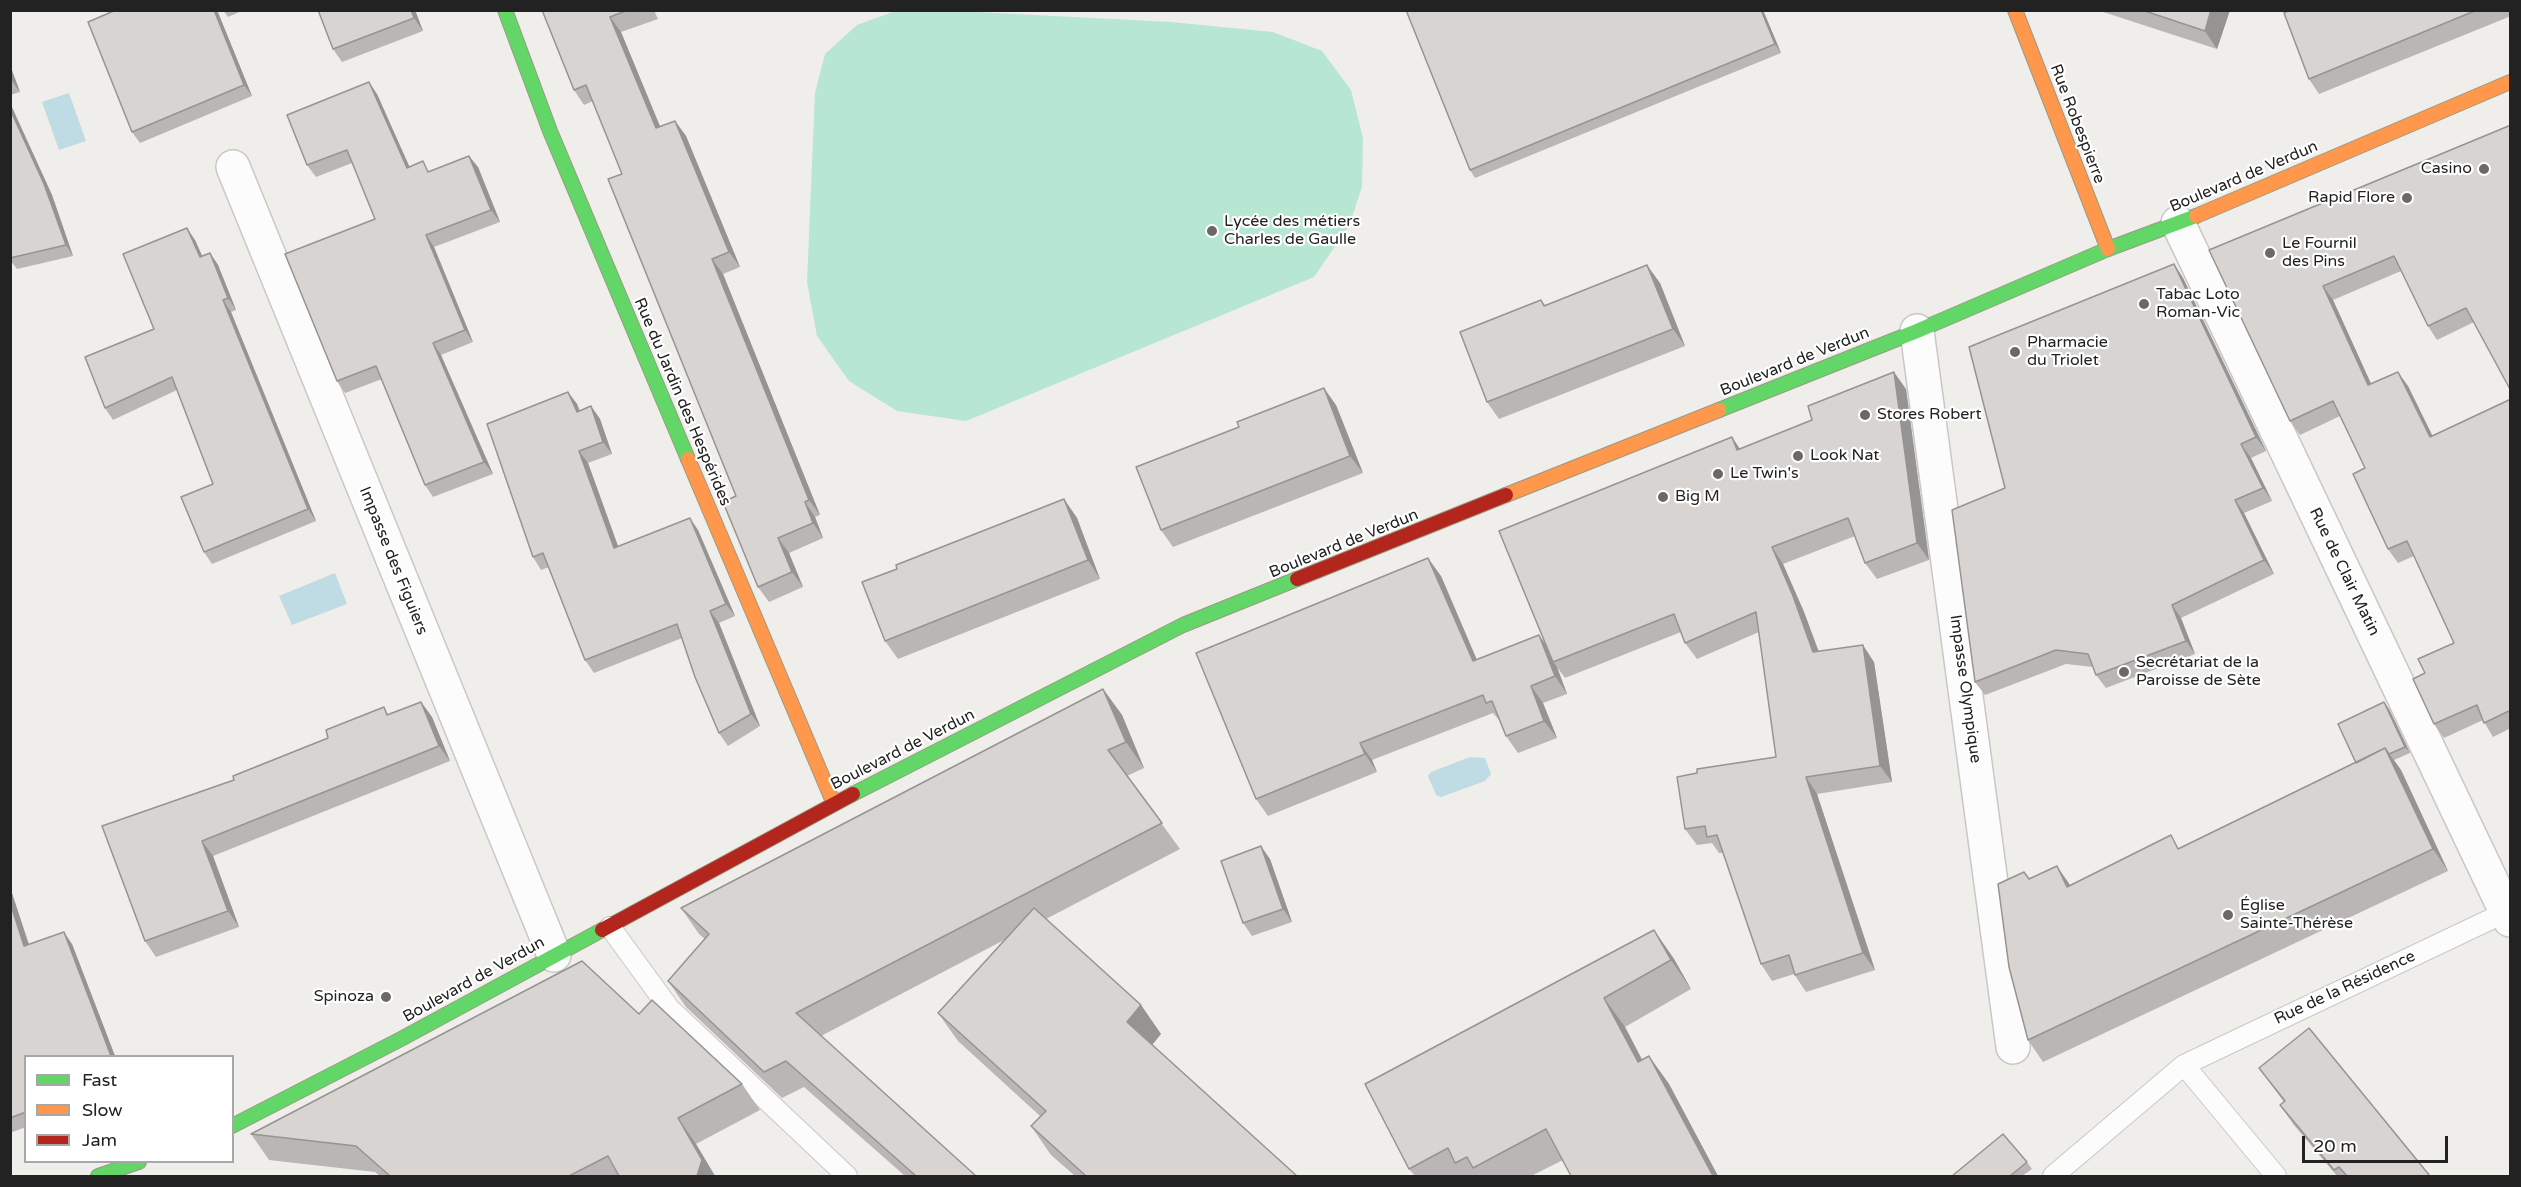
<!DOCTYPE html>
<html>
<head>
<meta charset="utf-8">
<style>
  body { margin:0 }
  #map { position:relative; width:2521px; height:1187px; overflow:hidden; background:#f0eeeb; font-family:"Varela Round",sans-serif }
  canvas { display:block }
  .frame { position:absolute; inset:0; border:12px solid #222; pointer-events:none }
  .legend { position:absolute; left:24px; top:1055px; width:210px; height:108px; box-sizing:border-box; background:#fff; border:2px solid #a7a7a7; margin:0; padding:8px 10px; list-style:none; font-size:18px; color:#222 }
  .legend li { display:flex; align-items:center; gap:12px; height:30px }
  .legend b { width:30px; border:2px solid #a7a7a7 }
  .scale { position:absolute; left:2302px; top:1136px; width:146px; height:27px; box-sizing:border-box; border:3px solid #222; border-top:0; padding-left:8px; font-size:18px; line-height:21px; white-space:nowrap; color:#222; -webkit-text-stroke:4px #fff; paint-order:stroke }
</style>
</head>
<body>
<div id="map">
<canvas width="2521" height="1187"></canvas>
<div class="frame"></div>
<ul class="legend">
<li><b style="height:8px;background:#63d668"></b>Fast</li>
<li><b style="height:8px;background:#ff974d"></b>Slow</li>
<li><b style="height:8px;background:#b3261e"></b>Jam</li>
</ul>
<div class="scale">20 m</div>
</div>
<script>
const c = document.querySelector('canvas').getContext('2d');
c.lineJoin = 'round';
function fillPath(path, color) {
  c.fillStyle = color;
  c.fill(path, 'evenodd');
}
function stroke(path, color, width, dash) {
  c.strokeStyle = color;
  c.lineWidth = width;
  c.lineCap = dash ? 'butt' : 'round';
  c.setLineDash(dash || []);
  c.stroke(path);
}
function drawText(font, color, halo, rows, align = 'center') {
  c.font = font + ' "Varela Round",sans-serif';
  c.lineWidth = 4.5;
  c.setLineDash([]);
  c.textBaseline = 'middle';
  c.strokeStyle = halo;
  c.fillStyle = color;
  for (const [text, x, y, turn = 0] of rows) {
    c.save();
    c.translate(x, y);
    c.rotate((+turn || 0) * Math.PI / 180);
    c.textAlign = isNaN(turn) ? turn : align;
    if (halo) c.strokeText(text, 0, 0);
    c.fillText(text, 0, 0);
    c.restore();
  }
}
fillPath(new Path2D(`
  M 957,11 L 1171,22 L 1273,32 L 1322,51 L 1351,90 L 1363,138 L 1362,187 L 1349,226 L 1314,277 L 966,421 L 897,411 L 849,381 L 817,336 L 807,282 L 815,93 L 825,54 L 857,25 L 895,11 Z`), '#b7e6d2');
fillPath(new Path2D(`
  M 69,93 L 86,141 L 59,150 L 42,102 Z
  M 335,573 L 347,604 L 292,625 L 279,596 Z
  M 1470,757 L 1485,758 L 1491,774 L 1485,781 L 1441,797 L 1436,795 L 1428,776 L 1431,772 Z`), '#bfdbe3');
const lane = new Path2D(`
  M 610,927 L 669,1008 L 847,1176
  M 2184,1065 L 2276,1176
  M 2053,1176 L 2184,1065 L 2506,912`);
const street = new Path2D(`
  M 233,167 L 554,955
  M 2178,223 L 2510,920
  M 1917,331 L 2013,1047`);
const fast = new Path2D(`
  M 505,10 L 550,131 L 688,459
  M 1719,410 L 1917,331 L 2108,249 L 2196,216
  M 853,794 L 1183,625 L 1297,579
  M 232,1126 L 401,1039 L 602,930
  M 98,1176 L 139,1162`);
const slow = new Path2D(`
  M 2015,10 L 2108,249
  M 2196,216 L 2510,82
  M 688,459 L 834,804
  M 1506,495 L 1719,410`);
const jam = new Path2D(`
  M 1297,579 L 1506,495
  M 602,930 L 853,794`);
stroke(lane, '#c9c8c7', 22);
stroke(street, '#c9c8c7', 36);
stroke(fast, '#999a82', 16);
stroke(slow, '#999a82', 16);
stroke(jam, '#999a82', 16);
stroke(lane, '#fdfcfc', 20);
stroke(street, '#fdfcfc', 33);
stroke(fast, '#63d668', 14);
stroke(slow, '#ff974d', 14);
stroke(jam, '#b3261e', 14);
fillPath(new Path2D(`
  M 217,10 L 252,96 L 140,143 L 132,132 Z
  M 223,10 L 244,10 L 228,17 Z
  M 415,10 L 423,31 L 342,62 L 333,49 Z
  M 542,10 L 654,10 L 658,19 L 621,32 L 660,127 L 675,121 L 686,136 L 740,267 L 723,274 L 820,515 L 815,517 L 823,538 L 789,553 L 803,587 L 769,602 L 758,587 L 736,496 L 622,174 L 593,101 L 584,105 L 574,90 Z
  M 1406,10 L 1763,10 L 1781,53 L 1475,178 L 1470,170 Z
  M 2097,10 L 2230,10 L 2217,49 Z
  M 2290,10 L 2511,10 L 2511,16 L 2319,94 L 2309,79 Z
  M 10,65 L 20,92 L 10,95 Z
  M 377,94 L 409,167 L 430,171 L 478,167 L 500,222 L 434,247 L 473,342 L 441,355 L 493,474 L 433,497 L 425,485 L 382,379 L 345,393 L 337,381 L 375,219 L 352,163 L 316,177 L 307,165 Z
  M 10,103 L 52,195 L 73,256 L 17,269 L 10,260 Z
  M 2511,125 L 2474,322 L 2437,340 L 2428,326 L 2401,271 L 2333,300 L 2371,384 L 2408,386 L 2432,436 L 2511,399 L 2511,728 L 2493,737 L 2483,720 L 2444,738 L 2434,724 L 2425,673 L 2454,643 L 2414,556 L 2398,563 L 2388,549 L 2365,468 L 2340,416 L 2300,435 L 2290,421 L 2209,250 Z
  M 195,240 L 202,256 L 210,253 L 218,265 L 236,310 L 231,312 L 316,521 L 212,564 L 204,552 L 213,484 L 177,390 L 113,420 L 105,408 L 154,329 Z
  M 2174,264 L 2183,278 L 2266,451 L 2251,458 L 2272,501 L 2244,513 L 2274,574 L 2181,618 L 2195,654 L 2106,688 L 2096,675 L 2093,667 L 2066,664 L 1985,695 L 1975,682 L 2005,488 Z
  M 1660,283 L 1685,346 L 1499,419 L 1487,402 L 1541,300 L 1545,305 Z
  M 1906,389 L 1929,560 L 1877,579 L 1865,563 L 1855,536 L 1783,564 L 1804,612 L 1819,652 L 1874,662 L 1892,782 L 1817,794 L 1875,970 L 1806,992 L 1794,974 L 1772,981 L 1761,964 L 1723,853 L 1719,853 L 1712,843 L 1697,845 L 1685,829 L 1776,757 L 1759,632 L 1697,659 L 1685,643 L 1681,632 L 1565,678 L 1557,667 L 1567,694 L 1543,703 L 1557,738 L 1518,753 L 1506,736 L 1499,720 L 1493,713 L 1372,760 L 1377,772 L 1268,816 L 1256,799 L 1441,576 L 1477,660 L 1547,646 L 1732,437 L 1740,449 Z
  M 568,392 L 577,404 L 580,411 L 591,406 L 600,419 L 612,454 L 588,463 L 618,546 L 698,530 L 735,616 L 719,623 L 760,726 L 728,746 L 719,733 L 682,638 L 594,673 L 585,660 L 549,567 L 541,570 L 533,557 Z
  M 1336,405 L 1363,473 L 1173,547 L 1161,530 Z
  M 1064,499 L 1077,518 L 1100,579 L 898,659 L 885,641 L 897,569 Z
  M 1103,689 L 1122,715 L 1144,768 L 1127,776 L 1180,849 L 1046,919 L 1141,1005 L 1161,1034 L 1152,1045 L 1297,1176 L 1075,1176 L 1051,1155 L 1031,1126 L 1040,1116 L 958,1041 L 938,1013 L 1004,940 L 821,1036 L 976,1176 L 905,1176 L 804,1087 L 782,1098 L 686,1007 L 668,981 L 705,939 L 699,934 L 681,908 Z
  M 421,702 L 432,717 L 450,761 L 213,856 L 239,927 L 156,957 L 145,941 L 234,780 L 328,738 L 384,707 L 388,714 Z
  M 2384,702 L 2389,709 L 2410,753 L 2394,760 L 2401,770 L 2448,871 L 2043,1062 L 2028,1040 L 2024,872 L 2029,879 L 2070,885 L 2180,848 L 2356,763 Z
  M 1270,859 L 1292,922 L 1252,936 L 1243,923 Z
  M 10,887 L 29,944 L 72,944 L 115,1056 L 26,1056 L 26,1127 L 10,1133 Z
  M 1654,930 L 1674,959 L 1691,989 L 1625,1027 L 1642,1060 L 1649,1056 L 1669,1084 L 1718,1176 L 1571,1176 L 1563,1160 L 1531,1176 L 1415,1176 L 1409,1169 Z
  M 639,1014 L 742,1084 L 760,1110 L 696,1144 L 715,1176 L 380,1176 L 375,1172 L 269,1160 L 251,1134 Z
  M 2259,1068 L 2430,1176 L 2337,1176 L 2293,1124 L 2280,1105 L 2284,1102 Z
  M 2027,1162 L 2032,1169 L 2022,1176 L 1952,1176 Z`), '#b9b6b5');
fillPath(new Path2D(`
  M 214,10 L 217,10 L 252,96 L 244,85 Z
  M 411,10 L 415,10 L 423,31 L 414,18 Z
  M 1761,10 L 1763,10 L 1781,53 L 1775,44 Z
  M 2211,10 L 2230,10 L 2217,49 L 2205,31 Z
  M 610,17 L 621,32 L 667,143 L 656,128 Z
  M 10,65 L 20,92 L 12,81 L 10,76 Z
  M 369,82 L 377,94 L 415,179 L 407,168 Z
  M 10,103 L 52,195 L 73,256 L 66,245 L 10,109 Z
  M 675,121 L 686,136 L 740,267 L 729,252 Z
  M 469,156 L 478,167 L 500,222 L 491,210 Z
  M 187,228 L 195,240 L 208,269 L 200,257 Z
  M 426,235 L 434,247 L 473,342 L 465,330 Z
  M 210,253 L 218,265 L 236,310 L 228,298 Z
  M 712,259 L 723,274 L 820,515 L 809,500 Z
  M 2174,264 L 2183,278 L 2266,451 L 2256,437 Z
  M 1647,265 L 1660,283 L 1685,346 L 1673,329 Z
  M 2323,286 L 2333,300 L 2378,399 L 2368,385 Z
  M 223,300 L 231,312 L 316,521 L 308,509 Z
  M 433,343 L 441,355 L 493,474 L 484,462 Z
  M 1894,372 L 1906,389 L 1929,560 L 1917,543 Z
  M 2398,372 L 2408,386 L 2440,451 L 2430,437 Z
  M 1324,388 L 1336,405 L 1363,473 L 1350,456 Z
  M 568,392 L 577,404 L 585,425 L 577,412 Z
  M 591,406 L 600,419 L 612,454 L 603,442 Z
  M 1732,437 L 1743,454 L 1737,450 Z
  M 2241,444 L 2251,458 L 2272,501 L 2263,488 Z
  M 579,451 L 588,463 L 623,560 L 614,548 Z
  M 1064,499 L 1077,518 L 1100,579 L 1088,560 Z
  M 2235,500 L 2244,513 L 2274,574 L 2264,560 Z
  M 805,502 L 815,517 L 823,538 L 813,523 Z
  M 690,518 L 698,530 L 735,616 L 726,604 Z
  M 778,538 L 789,553 L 803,587 L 792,572 Z
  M 1772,547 L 1783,564 L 1804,612 L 1825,669 L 1813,652 Z
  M 1428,558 L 1441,576 L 1485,679 L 1473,661 Z
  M 2172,605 L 2181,618 L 2195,654 L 2186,641 Z
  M 710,611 L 719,623 L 760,726 L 751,714 Z
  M 1539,635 L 1551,652 L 1553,662 L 1557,667 L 1567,694 L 1555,676 Z
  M 1863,645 L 1874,662 L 1892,782 L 1880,766 Z
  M 1531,686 L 1543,703 L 1557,738 L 1544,721 Z
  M 1103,689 L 1122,715 L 1144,768 L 1126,742 Z
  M 421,702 L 432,717 L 450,761 L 439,746 Z
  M 2384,702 L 2389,709 L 2410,753 L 2405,747 Z
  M 1360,743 L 1372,760 L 1377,772 L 1365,754 Z
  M 2385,748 L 2401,770 L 2448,871 L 2433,849 Z
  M 1806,777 L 1817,794 L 1875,970 L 1863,953 Z
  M 202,841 L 213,856 L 239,927 L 228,911 Z
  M 1261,846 L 1270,859 L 1292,922 L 1283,909 Z
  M 2057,866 L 2072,888 L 2067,887 Z
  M 10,887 L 33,958 L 24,946 L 10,902 Z
  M 1654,930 L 1674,959 L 1691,989 L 1671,960 Z
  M 64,932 L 72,944 L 115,1056 L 111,1056 Z
  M 1604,998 L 1625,1027 L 1658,1090 L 1638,1062 Z
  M 1141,1005 L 1161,1034 L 1147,1051 L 1127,1022 Z
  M 1649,1056 L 1669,1084 L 1718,1176 L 1713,1176 Z
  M 678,1118 L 696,1144 L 715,1176 L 697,1176 Z`), '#969493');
const building = new Path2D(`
  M 116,10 L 214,10 L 244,85 L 132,132 L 88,22 Z
  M 318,10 L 411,10 L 414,18 L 333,49 Z
  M 542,10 L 628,10 L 610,17 L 656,128 L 675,121 L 729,252 L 712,259 L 809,500 L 805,502 L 813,523 L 778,538 L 792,572 L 758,587 L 723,502 L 736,496 L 608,179 L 622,174 L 586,85 L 574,90 Z
  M 1406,10 L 1761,10 L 1775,44 L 1470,170 Z
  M 2142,10 L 2211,10 L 2205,31 Z
  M 2290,10 L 2477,10 L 2309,79 L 2284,13 Z
  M 369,82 L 407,168 L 423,161 L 428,172 L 469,156 L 491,210 L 426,235 L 465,330 L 433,343 L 484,462 L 425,485 L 376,366 L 337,381 L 285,254 L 375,219 L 347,150 L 307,165 L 287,115 Z
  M 10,109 L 44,184 L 66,245 L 10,258 Z
  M 2511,125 L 2511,391 L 2466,308 L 2428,326 L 2394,256 L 2323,286 L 2368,385 L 2398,372 L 2430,437 L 2511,399 L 2511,710 L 2484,723 L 2477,705 L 2434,724 L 2413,679 L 2425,673 L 2418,659 L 2454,643 L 2407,541 L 2388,549 L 2353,474 L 2365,468 L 2333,401 L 2290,421 L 2209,250 Z
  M 187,228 L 200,257 L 210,253 L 228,298 L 223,300 L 308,509 L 204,552 L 181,497 L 213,484 L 172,377 L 105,408 L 85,357 L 154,329 L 123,254 Z
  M 2174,264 L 2256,437 L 2241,444 L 2263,488 L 2235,500 L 2264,560 L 2172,605 L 2186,641 L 2096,675 L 2088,654 L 2056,650 L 1975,682 L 1952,510 L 2005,488 L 1969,347 Z
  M 1647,265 L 1673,329 L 1487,402 L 1460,332 L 1541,300 L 1544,306 Z
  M 1894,372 L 1917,543 L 1865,563 L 1848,518 L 1772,547 L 1793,596 L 1813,652 L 1863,645 L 1880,766 L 1806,777 L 1863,953 L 1795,975 L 1789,955 L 1761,964 L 1717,835 L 1707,837 L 1705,826 L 1685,829 L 1677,777 L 1697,773 L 1697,769 L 1776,757 L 1756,612 L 1685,643 L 1674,614 L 1553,662 L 1499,531 L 1732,437 L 1737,450 L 1812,420 L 1808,406 Z
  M 1324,388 L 1350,456 L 1161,530 L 1136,467 L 1239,427 L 1237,422 Z
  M 568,392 L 577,412 L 591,406 L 603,442 L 579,451 L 614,548 L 690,518 L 726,604 L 710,611 L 751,714 L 719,733 L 695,677 L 677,624 L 585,660 L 543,553 L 533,557 L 487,424 Z
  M 1064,499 L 1088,560 L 885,641 L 862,582 L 897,569 L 896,565 Z
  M 1428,558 L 1473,661 L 1539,635 L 1555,676 L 1531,686 L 1544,721 L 1506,736 L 1492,701 L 1486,703 L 1483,695 L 1360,743 L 1365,754 L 1256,799 L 1196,653 Z
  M 1103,689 L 1126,742 L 1108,750 L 1162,823 L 796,1013 L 976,1176 L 916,1176 L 786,1061 L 764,1072 L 668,981 L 709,934 L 681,908 Z
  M 421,702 L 439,746 L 202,841 L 228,911 L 145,941 L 102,826 L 234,780 L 233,776 L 328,738 L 326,730 L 384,707 L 387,715 Z
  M 2384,702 L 2405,747 L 2389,754 L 2385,748 L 2356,763 L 2338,724 Z
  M 2385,748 L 2433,849 L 2028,1040 L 2009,967 L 1998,884 L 2024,872 L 2029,879 L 2057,866 L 2067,887 L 2171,835 L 2178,849 Z
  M 1261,846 L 1283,909 L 1243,923 L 1221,861 Z
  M 10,902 L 24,946 L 64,932 L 111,1056 L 26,1056 L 26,1112 L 10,1118 Z
  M 1034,908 L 1141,1005 L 1127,1022 L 1297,1176 L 1086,1176 L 1031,1126 L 1046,1111 L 938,1013 Z
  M 1654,930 L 1671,960 L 1604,998 L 1638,1062 L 1649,1056 L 1713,1176 L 1571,1176 L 1546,1129 L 1473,1168 L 1467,1157 L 1455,1163 L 1448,1148 L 1409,1169 L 1365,1084 Z
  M 582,961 L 639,1014 L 652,1000 L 742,1084 L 678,1118 L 702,1160 L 697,1176 L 619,1176 L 608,1156 L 569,1176 L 390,1176 L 356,1146 L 251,1134 Z
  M 2309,1028 L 2430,1176 L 2347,1176 L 2339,1167 L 2334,1170 L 2280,1105 L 2285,1101 L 2259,1068 Z
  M 2003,1134 L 2027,1162 L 2010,1176 L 1952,1176 Z`);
fillPath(building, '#d7d4d2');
stroke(building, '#969493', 1.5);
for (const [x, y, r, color] of [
  [2484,169,6,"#6a6968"],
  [2407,198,6,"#6a6968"],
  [1212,231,6,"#6a6968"],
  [2270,253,6,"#6a6968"],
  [2144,304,6,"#6a6968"],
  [2015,352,6,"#6a6968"],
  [1865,415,6,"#6a6968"],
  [1798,456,6,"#6a6968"],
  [1718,474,6,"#6a6968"],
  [1663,497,6,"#6a6968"],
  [2124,672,6,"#6a6968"],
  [2228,915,6,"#6a6968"],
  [386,997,6,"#6a6968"]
]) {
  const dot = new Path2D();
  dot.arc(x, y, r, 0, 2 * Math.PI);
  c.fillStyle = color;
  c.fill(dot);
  stroke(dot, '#fff', 2);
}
drawText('16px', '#222', '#fff', [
  ["Rue Robespierre",2077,124,69],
  ["Boulevard de Verdun",2244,177,-23],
  ["Boulevard de Verdun",1795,362,-22],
  ["Rue du Jardin des Hespérides",682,402,67],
  ["Boulevard de Verdun",1344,544,-22],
  ["Impasse des Figuiers",393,561,68],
  ["Rue de Clair Matin",2344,572,64],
  ["Impasse Olympique",1965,689,82],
  ["Boulevard de Verdun",903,750,-27],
  ["Boulevard de Verdun",474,980,-29],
  ["Rue de la Résidence",2345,988,-25]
]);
drawText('16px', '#222', '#fff', [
  ["Casino",2472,169,"right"],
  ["Rapid Flore",2395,198,"right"],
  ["Lycée des métiers",1224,222],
  ["Charles de Gaulle",1224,240],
  ["Le Fournil",2282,244],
  ["des Pins",2282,262],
  ["Tabac Loto",2156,295],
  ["Roman-Vic",2156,313],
  ["Pharmacie",2027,343],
  ["du Triolet",2027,361],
  ["Stores Robert",1877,415],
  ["Look Nat",1810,456],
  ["Le Twin's",1730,474],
  ["Big M",1675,497],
  ["Secrétariat de la",2136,663],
  ["Paroisse de Sète",2136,681],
  ["Église",2240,906],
  ["Sainte-Thérèse",2240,924],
  ["Spinoza",374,997,"right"]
], 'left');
</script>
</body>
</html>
